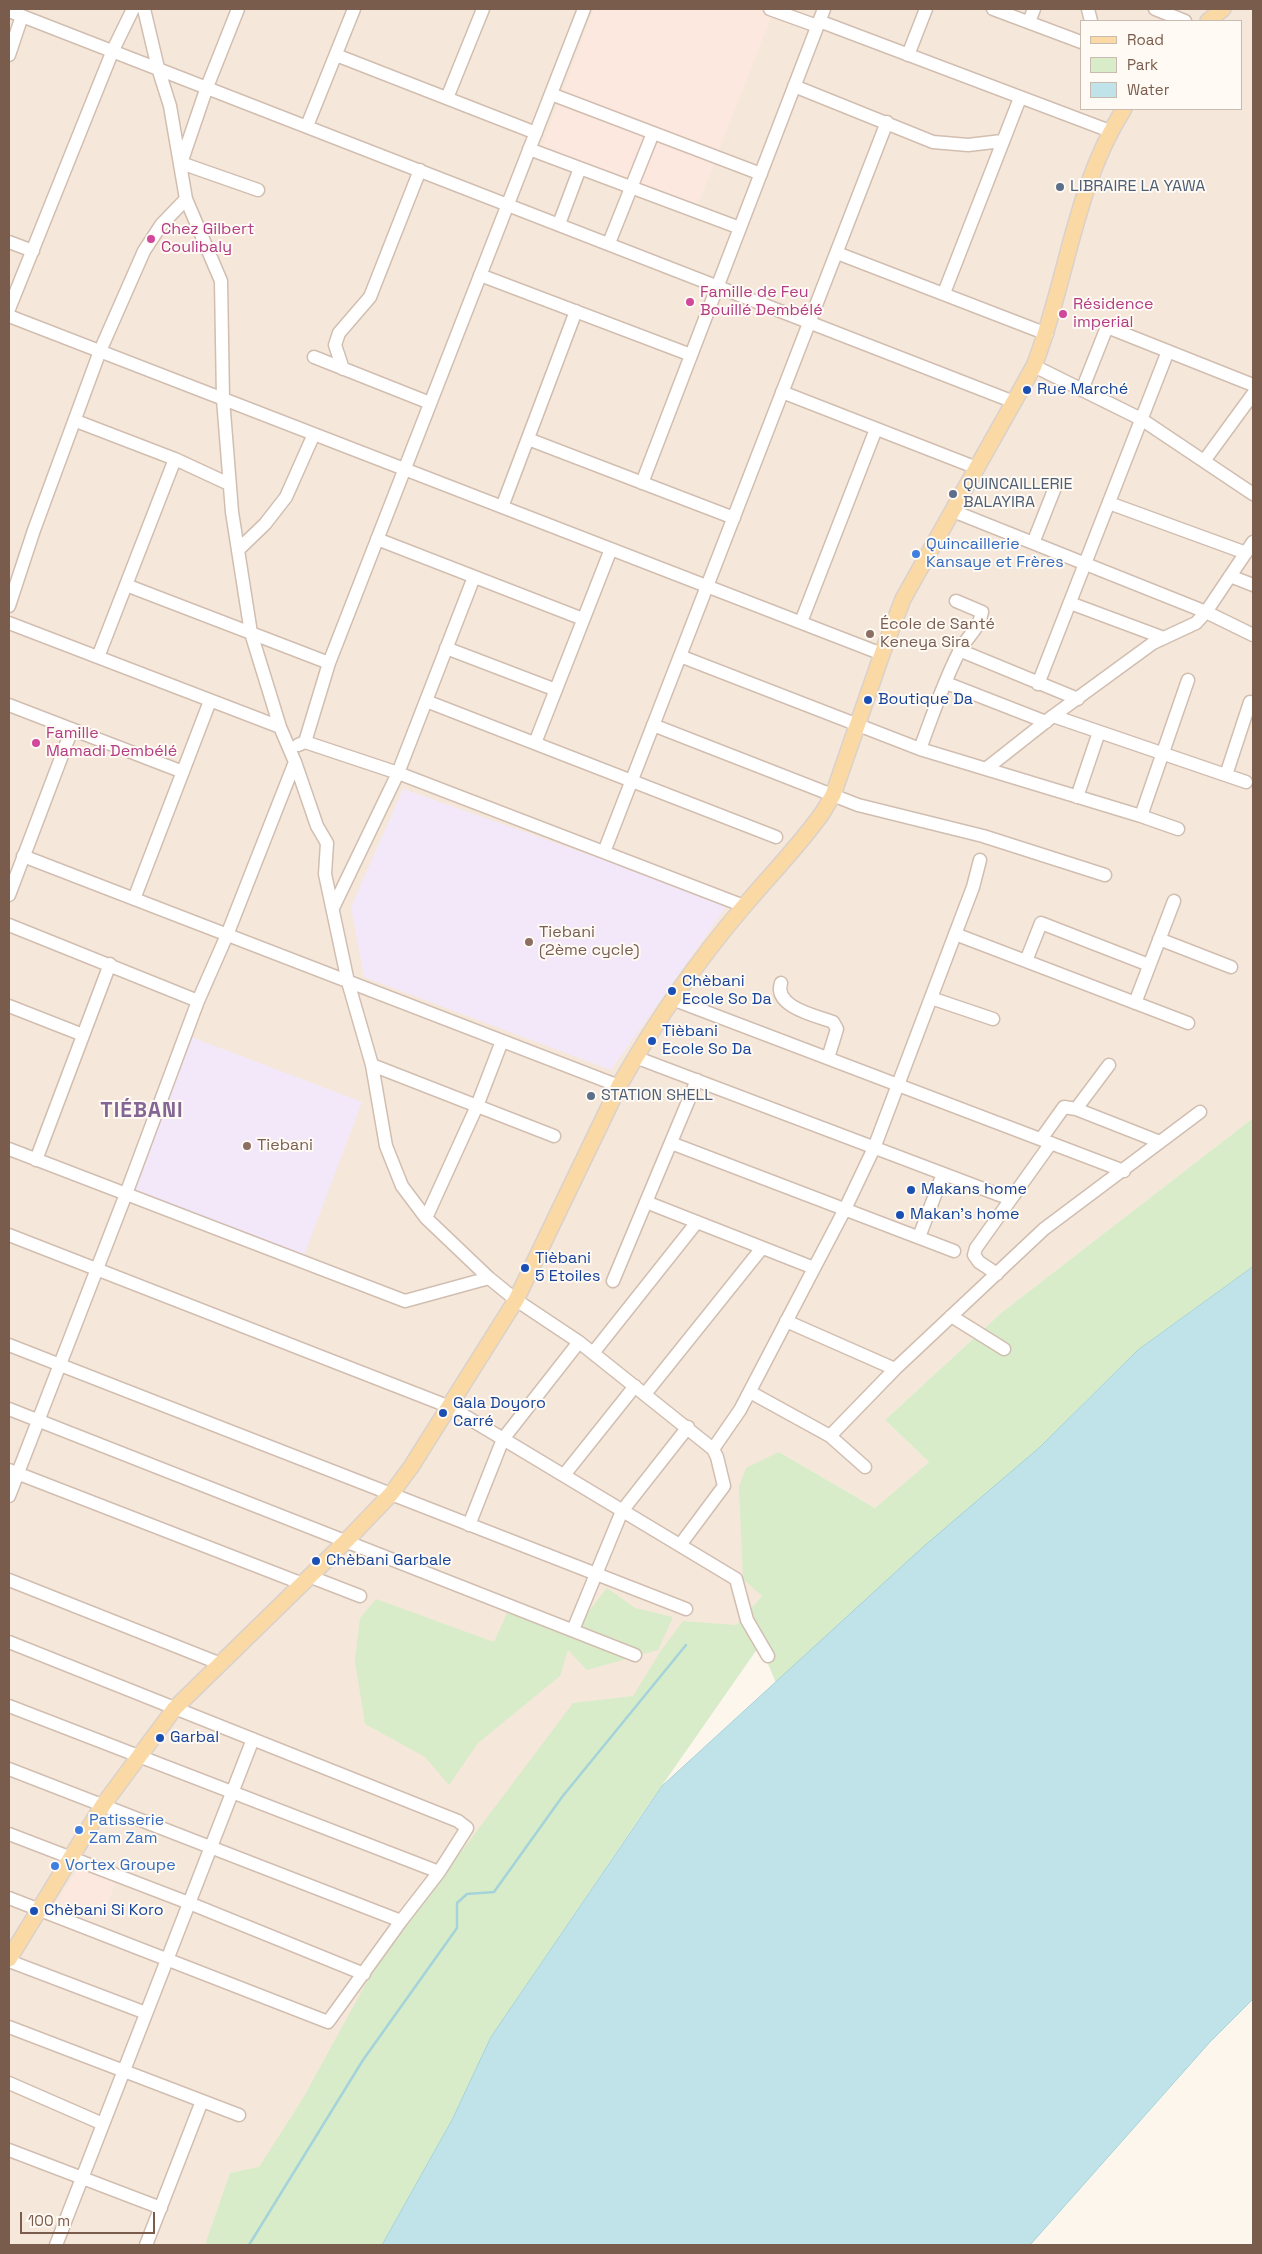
<!DOCTYPE html>
<html>
<head>
<meta charset="utf-8">
<style>
  body { margin:0 }
  #map { position:relative; width:1262px; height:2254px; overflow:hidden; background:#fdf6ec; font-family:"Space Grotesk",sans-serif }
  canvas { display:block }
  .frame { position:absolute; inset:0; border:10px solid #7a5c4d; pointer-events:none }
  .legend { position:absolute; left:1080px; top:20px; width:162px; height:90px; box-sizing:border-box; background:#fffaf3; border:1px solid #cabbb1; margin:0; padding:6px 9px; list-style:none; font-size:15px; color:#7a5c4d }
  .legend li { display:flex; align-items:center; gap:10px; height:25px }
  .legend b { width:25px; border:1px solid #cabbb1 }
  .scale { position:absolute; left:20px; top:2212px; width:135px; height:22px; box-sizing:border-box; border:2px solid #7a5c4d; border-top:0; padding-left:6px; font-size:15px; line-height:18px; white-space:nowrap; color:#7a5c4d; -webkit-text-stroke:4px #fffaf3; paint-order:stroke }
</style>
</head>
<body>
<div id="map">
<canvas width="1262" height="2254"></canvas>
<div class="frame"></div>
<ul class="legend">
<li><b style="height:6px;background:#fbd9a5"></b>Road</li>
<li><b style="height:14px;background:#d8ecc9"></b>Park</li>
<li><b style="height:14px;background:#bfe3e8"></b>Water</li>
</ul>
<div class="scale">100 m</div>
</div>
<script>
const c = document.querySelector('canvas').getContext('2d');
c.lineJoin = 'round';
function fillPath(path, color) {
  c.fillStyle = color;
  c.fill(path, 'evenodd');
}
function stroke(path, color, width, dash) {
  c.strokeStyle = color;
  c.lineWidth = width;
  c.lineCap = dash ? 'butt' : 'round';
  c.setLineDash(dash || []);
  c.stroke(path);
}
function drawText(font, color, halo, rows, align = 'center') {
  c.font = font + ' "Space Grotesk",sans-serif';
  c.lineWidth = 4;
  c.setLineDash([]);
  c.textBaseline = 'middle';
  c.strokeStyle = halo;
  c.fillStyle = color;
  for (const [text, x, y, turn = 0] of rows) {
    c.save();
    c.translate(x, y);
    c.rotate((+turn || 0) * Math.PI / 180);
    c.textAlign = isNaN(turn) ? turn : align;
    if (halo) c.strokeText(text, 0, 0);
    c.fillText(text, 0, 0);
    c.restore();
  }
}
fillPath(new Path2D(`
  M 9,9 L 1253,9 L 1253,1118 L 1001,1313 L 885,1420 L 929,1462 L 875,1508 L 779,1452 L 762,1596 L 736,1625 L 302,2245 L 9,2245 ZM 1081,21 L 1241,21 L 1241,109 L 1081,109 Z`), '#f5e8da');
fillPath(new Path2D(`
  M 594,9 L 774,9 L 696,209 L 541,149 Z
  M 79,1867 L 116,1881 L 102,1918 L 57,1902 Z`), '#fde8e0');
fillPath(new Path2D(`
  M 403,789 L 728,904 L 611,1070 L 364,977 L 351,907 Z
  M 191,1037 L 362,1102 L 304,1255 L 132,1190 Z`), '#f3e8fa');
fillPath(new Path2D(`
  M 1253,1118 L 1253,1267 L 1138,1350 L 1040,1447 L 776,1683 L 760,1645 L 640,1817 L 491,2037 L 452,2120 L 382,2245 L 205,2245 L 230,2173 L 259,2167 L 302,2100 L 376,1965 L 573,1703 L 633,1696 L 660,1652 L 683,1621 L 736,1625 L 762,1596 L 743,1579 L 739,1487 L 746,1468 L 779,1452 L 875,1508 L 929,1462 L 885,1420 L 1001,1313 Z
  M 607,1588 L 635,1608 L 673,1617 L 658,1650 L 587,1670 L 568,1650 L 560,1676 L 478,1743 L 449,1785 L 425,1757 L 365,1724 L 355,1661 L 360,1618 L 376,1599 L 494,1642 L 508,1611 L 579,1624 Z`), '#d8ecc9');
const water = new Path2D(`
  M 1253,1267 L 1253,1999 L 1209,2043 L 1030,2245 L 382,2245 L 452,2120 L 491,2037 L 662,1786 L 923,1547 L 1040,1447 L 1138,1350 Z`);
fillPath(water, '#bfe3e8');
stroke(water, '#a5d3da', 1);
stroke(new Path2D(`
  M 249,2245 L 363,2060 L 457,1928 L 457,1903 L 467,1894 L 494,1892 L 562,1797 L 686,1645`), '#a5d3da', 2.5);
const minor = new Path2D(`
  M 144,9 L 158,68 L 170,106 L 186,199 L 221,281 L 223,399 L 232,512 L 251,633 L 280,727 L 295,762 L 317,826 L 327,843 L 325,874 L 348,982 L 372,1065 L 386,1146 L 402,1186 L 426,1218 L 489,1278 L 516,1300 L 579,1342 L 713,1449 L 717,1457 L 724,1486 L 680,1545
  M 238,9 L 207,87 L 181,163 L 258,190
  M 770,9 L 817,26
  M 993,9 L 1081,42
  M 1088,9 L 1091,21
  M 1155,9 L 1185,21
  M 9,11 L 1014,402
  M 819,21 L 1110,131
  M 1029,22 L 1034,9
  M 9,55 L 22,16
  M 336,55 L 536,133
  M 908,55 L 926,9
  M 794,86 L 933,142 L 968,145 L 1002,141
  M 551,94 L 761,174
  M 447,98 L 483,9
  M 307,126 L 354,9
  M 529,149 L 740,228
  M 559,224 L 580,168
  M 9,242 L 33,251
  M 609,243 L 653,133
  M 837,253 L 1047,334
  M 480,275 L 691,355
  M 944,293 L 1020,98
  M 9,309 L 113,50 L 133,9
  M 9,316 L 882,654
  M 314,357 L 430,403
  M 1034,366 L 1141,419 L 1253,494
  M 343,369 L 335,345 L 339,333 L 370,297 L 420,170
  M 1082,390 L 1107,327 L 1253,385
  M 782,392 L 977,468
  M 76,421 L 175,459 L 229,484
  M 528,439 L 734,518
  M 1204,461 L 1253,394
  M 642,483 L 824,9
  M 1109,503 L 1246,553
  M 502,507 L 576,311
  M 953,511 L 1206,612 L 1253,635
  M 377,539 L 583,619
  M 1033,543 L 1056,485
  M 238,550 L 265,524 L 286,497 L 314,434
  M 1230,576 L 1253,585
  M 126,585 L 329,663
  M 1070,603 L 1164,638
  M 9,606 L 34,530 L 100,351 L 144,251 L 161,225 L 186,199
  M 801,622 L 876,429
  M 9,623 L 280,727
  M 446,648 L 556,690
  M 959,650 L 1078,699
  M 680,656 L 920,749 L 1141,816 L 1178,829
  M 98,657 L 175,459
  M 946,683 L 1046,722
  M 1038,684 L 1168,351
  M 426,701 L 776,837
  M 9,705 L 183,772
  M 1053,716 L 1246,782
  M 653,725 L 858,805 L 983,836 L 1105,875
  M 305,742 L 329,663 L 584,9
  M 535,743 L 611,549
  M 298,745 L 305,742 L 398,773 L 744,906
  M 920,749 C 932,717 943,683 959,652 C 966,637 979,630 982,612 L 956,601
  M 987,768 L 1053,716 L 1153,643 L 1196,623 L 1206,612 L 1253,542
  M 1226,775 L 1250,702
  M 1077,797 L 1099,732
  M 1141,816 L 1188,680
  M 604,852 L 887,122
  M 23,856 L 619,1086
  M 9,895 L 72,729
  M 134,899 L 210,701
  M 333,908 L 398,773 L 474,577
  M 9,925 L 198,1001
  M 955,934 L 1188,1023
  M 1159,939 L 1231,967
  M 1026,961 L 1041,923 L 1149,965
  M 781,983 C 773,1007 817,1016 833,1022 L 837,1029 L 828,1058
  M 931,998 L 993,1019
  M 672,999 L 1124,1171
  M 1135,1003 L 1174,901
  M 9,1006 L 83,1035
  M 635,1057 L 1010,1199
  M 372,1065 L 554,1136
  M 1076,1109 L 1160,1142
  M 1041,1139 L 1064,1107 L 1076,1109 L 1109,1065
  M 671,1143 L 954,1251
  M 9,1149 L 405,1301 L 489,1278
  M 36,1160 L 110,964
  M 646,1202 L 814,1268
  M 426,1218 L 477,1106 L 502,1041
  M 9,1235 L 450,1407 L 736,1579 L 747,1620 L 768,1656
  M 919,1237 L 943,1174
  M 997,1274 L 979,1262 L 974,1255 L 976,1248 L 1051,1143
  M 613,1281 L 697,1080
  M 951,1316 L 1004,1349
  M 786,1321 L 895,1369
  M 9,1345 L 686,1609
  M 593,1353 L 697,1222
  M 750,1392 L 830,1436 L 865,1467
  M 645,1394 L 762,1248
  M 9,1409 L 635,1655
  M 830,1436 L 895,1369 L 1044,1229 L 1200,1112
  M 713,1449 L 740,1410 L 845,1209 L 874,1148 L 973,887 L 980,860
  M 9,1470 L 303,1584
  M 564,1475 L 635,1386
  M 9,1496 L 126,1194 L 198,1001 L 227,935 L 295,762
  M 469,1525 L 503,1439 L 579,1342
  M 311,1577 L 360,1596
  M 9,1580 L 221,1664
  M 573,1630 L 622,1511 L 688,1427
  M 9,1642 L 458,1821 L 467,1828 L 439,1872 L 401,1921 L 328,2022 L 9,1898
  M 9,1706 L 439,1872
  M 9,1769 L 401,1921
  M 9,1834 L 189,1903 L 364,1974
  M 9,1961 L 146,2013
  M 9,2027 L 239,2115
  M 9,2083 L 103,2124
  M 9,2150 L 161,2208
  M 56,2245 L 253,1739
  M 146,2245 L 202,2101`);
const major = new Path2D(`
  M 1208,21 L 1223,9
  M 9,1959 L 103,1805 L 175,1708 L 346,1541 L 391,1494 L 411,1467 L 516,1300 L 619,1086 C 655,1022 697,961 745,905 C 771,874 800,845 823,812 L 833,795 L 882,654 L 903,599 L 1034,366 C 1067,282 1074,187 1124,109`);
stroke(minor, '#d1beb0', 15);
stroke(major, '#dad1cd', 18);
stroke(minor, '#fff', 12);
stroke(major, '#fbd9a5', 15);
for (const [x, y, r, color] of [
  [1060,187,5,"#5c6f8a"],
  [151,239,5,"#d1479c"],
  [690,302,5,"#d1479c"],
  [1063,314,5,"#d1479c"],
  [1027,390,5,"#1a4fb4"],
  [953,494,5,"#5c6f8a"],
  [916,554,5,"#3f7fe0"],
  [870,634,5,"#8d6e63"],
  [868,700,5,"#1a4fb4"],
  [36,743,5,"#d1479c"],
  [529,942,5,"#8d6e63"],
  [672,991,5,"#1a4fb4"],
  [652,1041,5,"#1a4fb4"],
  [591,1096,5,"#5c6f8a"],
  [247,1146,5,"#8d6e63"],
  [911,1190,5,"#1a4fb4"],
  [900,1215,5,"#1a4fb4"],
  [525,1268,5,"#1a4fb4"],
  [443,1413,5,"#1a4fb4"],
  [316,1561,5,"#1a4fb4"],
  [160,1738,5,"#1a4fb4"],
  [79,1830,5,"#3f7fe0"],
  [55,1866,5,"#3f7fe0"],
  [34,1911,5,"#1a4fb4"]
]) {
  const dot = new Path2D();
  dot.arc(x, y, r, 0, 2 * Math.PI);
  c.fillStyle = color;
  c.fill(dot);
  stroke(dot, '#fffaf3', 2);
}
drawText('16px', '#4e5e75', '#fffaf3', [
  ["LIBRAIRE LA YAWA",1070,187],
  ["QUINCAILLERIE",963,485],
  ["BALAYIRA",963,503],
  ["STATION SHELL",601,1096]
], 'left');
drawText('16px', '#b23c85', '#fffaf3', [
  ["Chez Gilbert",161,230],
  ["Coulibaly",161,248],
  ["Famille de Feu",700,293],
  ["Bouillé Dembélé",700,311],
  ["Résidence",1073,305],
  ["imperial",1073,323],
  ["Famille",46,734],
  ["Mamadi Dembélé",46,752]
], 'left');
drawText('16px', '#164399', '#fffaf3', [
  ["Rue Marché",1037,390],
  ["Boutique Da",878,700],
  ["Chèbani",682,982],
  ["Ecole So Da",682,1000],
  ["Tièbani",662,1032],
  ["Ecole So Da",662,1050],
  ["Makans home",921,1190],
  ["Makan's home",910,1215],
  ["Tièbani",535,1259],
  ["5 Etoiles",535,1277],
  ["Gala Doyoro",453,1404],
  ["Carré",453,1422],
  ["Chèbani Garbale",326,1561],
  ["Garbal",170,1738],
  ["Chèbani Si Koro",44,1911]
], 'left');
drawText('16px', '#366cbe', '#fffaf3', [
  ["Quincaillerie",926,545],
  ["Kansaye et Frères",926,563],
  ["Patisserie",89,1821],
  ["Zam Zam",89,1839],
  ["Vortex Groupe",65,1866]
], 'left');
drawText('16px', '#785e54', '#fffaf3', [
  ["École de Santé",880,625],
  ["Keneya Sira",880,643],
  ["Tiebani",539,933],
  ["(2ème cycle)",539,951],
  ["Tiebani",257,1146]
], 'left');
c.letterSpacing = '1px';
drawText('bold 21px', '#846695', '#fffaf3', [
  ["TIÉBANI",142,1111]
]);
c.letterSpacing = '0px';
</script>
</body>
</html>
